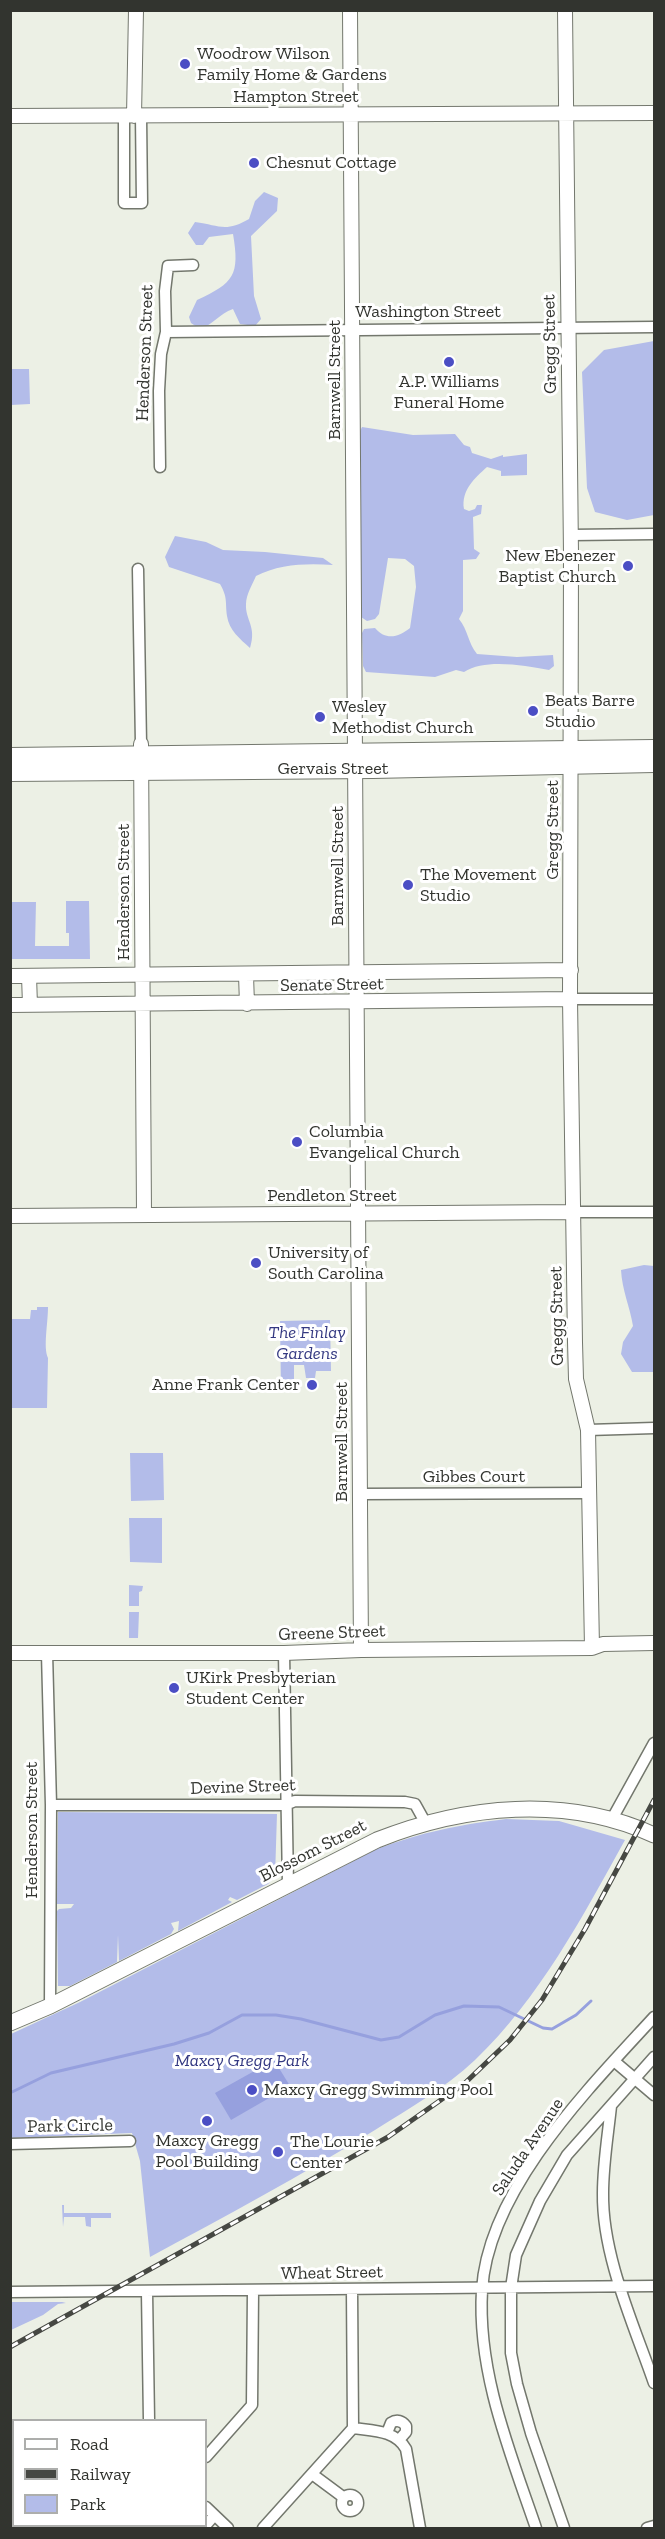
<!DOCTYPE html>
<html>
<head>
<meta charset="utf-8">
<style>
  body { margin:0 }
  #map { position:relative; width:665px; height:2539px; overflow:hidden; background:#ecf0e5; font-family:"Zilla Slab",serif }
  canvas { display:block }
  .frame { position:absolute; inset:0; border:12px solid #32342f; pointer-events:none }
  .legend { position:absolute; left:12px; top:2419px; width:195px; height:108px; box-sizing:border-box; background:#fff; border:2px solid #adaeac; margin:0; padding:8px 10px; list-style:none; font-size:18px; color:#32342f }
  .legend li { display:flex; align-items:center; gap:12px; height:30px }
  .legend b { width:30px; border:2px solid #adaeac }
</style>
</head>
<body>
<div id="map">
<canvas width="665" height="2539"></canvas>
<div class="frame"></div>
<ul class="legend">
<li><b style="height:8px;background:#fff"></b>Road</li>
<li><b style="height:8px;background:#464843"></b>Railway</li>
<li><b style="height:16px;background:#b3bce9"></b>Park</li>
</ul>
</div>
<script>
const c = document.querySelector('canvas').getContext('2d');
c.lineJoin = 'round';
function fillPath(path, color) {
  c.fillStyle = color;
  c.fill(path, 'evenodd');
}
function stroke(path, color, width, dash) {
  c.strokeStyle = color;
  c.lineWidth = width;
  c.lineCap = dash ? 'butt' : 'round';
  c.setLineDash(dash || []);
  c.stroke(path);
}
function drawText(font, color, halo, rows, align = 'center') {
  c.font = font + ' "Zilla Slab",serif';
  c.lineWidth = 6;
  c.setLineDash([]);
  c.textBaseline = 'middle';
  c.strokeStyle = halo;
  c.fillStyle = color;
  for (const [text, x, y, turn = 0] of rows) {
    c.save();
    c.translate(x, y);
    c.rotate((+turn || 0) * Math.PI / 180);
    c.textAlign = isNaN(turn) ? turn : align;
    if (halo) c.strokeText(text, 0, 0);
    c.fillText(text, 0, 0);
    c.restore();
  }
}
fillPath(new Path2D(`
  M 264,192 L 278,198 L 277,211 L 251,236 L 254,296 L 261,319 L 255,326 L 240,324 L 233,309 C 219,314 214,324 200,329 L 191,323 L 189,317 L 197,300 C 234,283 240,275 233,234 L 209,237 L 203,245 L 196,245 L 188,233 L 195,222 C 219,225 225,233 249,219 L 255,201 Z
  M 654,341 L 654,515 L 627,520 L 595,512 L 587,488 L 582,372 L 604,350 Z
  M 10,369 L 29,369 L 30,404 L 11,405 Z
  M 362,427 L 413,435 L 455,434 L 464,445 L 470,447 L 472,453 L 491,459 L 503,455 L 503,457 L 527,454 L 527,475 L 501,476 L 501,471 L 487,467 C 475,478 461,490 464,509 L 469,511 L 475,509 L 477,505 L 482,505 L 481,514 L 473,517 L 474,549 L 480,553 L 476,559 L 463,560 L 463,611 L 459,619 C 468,630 468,643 477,654 L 517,657 L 553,655 L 554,666 L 549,670 C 525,666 486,658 464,672 L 456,670 L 435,677 L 366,672 L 363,666 L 362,633 L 364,629 L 375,628 C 386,641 399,637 410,628 L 416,587 L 414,566 L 405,559 L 388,558 L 379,614 L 375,619 L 367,621 L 361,617 L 361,545 L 359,532 L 360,431 Z
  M 175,536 L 206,542 L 223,550 L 265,552 L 323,558 L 333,565 C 307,563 279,564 256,576 C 252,585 246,595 246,604 C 245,620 257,626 250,648 C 240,639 229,630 227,616 C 225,602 228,598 220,584 L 169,567 L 165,557 Z
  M 66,901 L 89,901 L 90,959 L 11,959 L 11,902 L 36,902 L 35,946 L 69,946 L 69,933 L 66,933 Z
  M 644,1265 L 654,1266 L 654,1372 L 632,1372 L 621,1354 L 623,1342 L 633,1326 C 630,1307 622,1290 621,1270 Z
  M 37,1307 L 48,1307 C 48,1324 43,1347 48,1358 L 47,1408 L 11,1408 L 11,1319 L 30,1319 L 31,1310 L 37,1310 Z
  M 330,1320 L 331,1371 L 316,1371 L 315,1378 L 306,1378 L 304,1365 L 294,1365 L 294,1390 L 281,1391 L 280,1321 Z
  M 130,1453 L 163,1453 L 164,1500 L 131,1501 Z
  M 162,1518 L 162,1563 L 130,1562 L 129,1518 Z
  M 129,1585 L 143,1586 L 142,1591 L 139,1592 L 139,1606 L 129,1606 Z
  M 129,1612 L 139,1612 L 138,1638 L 129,1638 Z
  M 58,1812 L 277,1814 L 275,1877 L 268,1884 L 237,1900 L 230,1897 L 228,1900 L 232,1902 L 178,1931 L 179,1921 L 171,1923 L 174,1929 L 171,1934 L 119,1961 L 118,1935 L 117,1962 L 70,1986 L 58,1986 L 57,1911 L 59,1909 L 71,1908 L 74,1904 L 57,1904 Z
  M 506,1819 L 559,1821 L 625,1840 C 583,1916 539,1999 475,2060 C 445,2088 410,2108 375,2130 C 302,2175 226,2216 150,2257 L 140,2161 L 132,2133 L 11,2138 L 11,2034 L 80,2002 L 377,1849 C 423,1832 457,1825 506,1819 Z
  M 62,2205 L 64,2205 L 64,2213 L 111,2213 L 111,2218 L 91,2218 L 91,2227 L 86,2226 L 85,2217 L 64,2217 L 63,2227 Z
  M 11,2302 L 62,2302 L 66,2303 L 58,2304 L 43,2315 L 11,2330 Z`), '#b3bce9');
fillPath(new Path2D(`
  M 274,2060 L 290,2086 L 231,2120 L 215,2093 Z`), '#96a0de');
stroke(new Path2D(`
  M 10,2093 L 51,2073 L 174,2044 L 209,2033 L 242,2015 L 276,2015 L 301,2019 L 381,2040 L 399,2037 L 435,2015 L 464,2006 L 499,2007 L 543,2028 L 552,2029 L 576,2015 L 591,2001`), '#96a0de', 3);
const minor = new Path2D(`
  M 124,116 L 124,203 L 142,203 L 141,116
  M 166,332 L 654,327
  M 160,467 L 159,391 L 161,354 L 166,332 L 165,291 L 168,266 L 193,265
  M 571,535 L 654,534
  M 138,569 L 141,744
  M 570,999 L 654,999
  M 573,1212 L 654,1212
  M 588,1430 L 654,1428
  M 361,1494 L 588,1493
  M 47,1653 L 51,1805 L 50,2006
  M 284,1653 L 288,1885
  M 51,1805 L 285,1805 L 295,1801 L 405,1802 L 415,1804 L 425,1822
  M 612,1819 L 654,1743
  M 614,2061 L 654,2095
  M 611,2106 C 608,2135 603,2164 603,2193 C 602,2256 634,2325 654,2383
  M 10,2144 L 130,2141
  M 10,2292 L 654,2286
  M 147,2292 L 149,2420
  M 353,2428 C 373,2431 395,2430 406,2449 L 420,2528
  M 387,2433 L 391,2423 C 397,2419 402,2421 406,2426 L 406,2432 L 399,2440
  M 206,2457 L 252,2405 L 253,2291
  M 312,2474 L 343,2497
  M342 2503a8 8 0 1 1 16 0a8 8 0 1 1-16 0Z
  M 206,2507 L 228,2528
  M 10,2510 L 14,2510
  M 206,2525 L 214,2516
  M 263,2528 L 353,2428 L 352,2289
  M 536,2528 C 510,2452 477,2372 482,2290 C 488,2189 590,2087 654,2017
  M 564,2528 L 531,2433 L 517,2384 L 511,2353 L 511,2288 L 516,2255 L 540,2201 L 567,2155 L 654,2057
  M 647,2528 L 654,2526`);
const tertiary = new Path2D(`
  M 350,10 L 361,1650
  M 565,10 L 571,554 L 570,999 L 575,1342 L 576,1379 L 588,1430 L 592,1648
  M 10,116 L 654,113
  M 134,116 L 136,10
  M 141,744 L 144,1215
  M 246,975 L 247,1004
  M 10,976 L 571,970
  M 29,976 L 30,1005
  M 10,1005 L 570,999
  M 10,1216 L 573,1212
  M 10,1653 L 284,1653 L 361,1650 L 592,1648 L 603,1644 L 654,1643`);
const secondary = new Path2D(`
  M 10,2023 L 50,2006 L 377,1840 C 465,1805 566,1795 654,1835`);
const primary = new Path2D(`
  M 10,757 L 654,749
  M 10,772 L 373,769 L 654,763`);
stroke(minor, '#73776d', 13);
stroke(tertiary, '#73776d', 16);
stroke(secondary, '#73776d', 17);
stroke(primary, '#73776d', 20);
stroke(minor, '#fff', 10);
stroke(tertiary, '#fff', 14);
stroke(secondary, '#fff', 15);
stroke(primary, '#fff', 18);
const rail = new Path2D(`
  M 10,2347 L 388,2137 L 465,2083 L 510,2040 L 542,2000 L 585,1929 L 654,1800`);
stroke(rail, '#464843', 5);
stroke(rail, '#fff', 3, [9]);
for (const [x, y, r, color] of [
  [185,64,6,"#4b4ec4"],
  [254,163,6,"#4b4ec4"],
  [449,362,6,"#4b4ec4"],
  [628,566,6,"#4b4ec4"],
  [533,711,6,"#4b4ec4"],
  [320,717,6,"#4b4ec4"],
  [408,885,6,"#4b4ec4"],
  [297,1142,6,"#4b4ec4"],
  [256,1263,6,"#4b4ec4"],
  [312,1385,6,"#4b4ec4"],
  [174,1688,6,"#4b4ec4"],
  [252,2090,6,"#4b4ec4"],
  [207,2121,6,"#4b4ec4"],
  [278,2152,6,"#4b4ec4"]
]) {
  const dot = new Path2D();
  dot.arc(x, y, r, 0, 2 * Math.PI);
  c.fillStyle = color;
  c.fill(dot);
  stroke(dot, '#fff', 2);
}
drawText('18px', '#32342f', '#fff', [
  ["Woodrow Wilson",197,54],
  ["Family Home & Gardens",197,75],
  ["Chesnut Cottage",266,163],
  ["A.P. Williams",449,382,"center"],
  ["Funeral Home",449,403,"center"],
  ["New Ebenezer",616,556,"right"],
  ["Baptist Church",616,577,"right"],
  ["Beats Barre",545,701],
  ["Studio",545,722],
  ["Wesley",332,707],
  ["Methodist Church",332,728],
  ["The Movement",420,875],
  ["Studio",420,896],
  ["Columbia",309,1132],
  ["Evangelical Church",309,1153],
  ["University of",268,1253],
  ["South Carolina",268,1274],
  ["Anne Frank Center",300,1385,"right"],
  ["UKirk Presbyterian",186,1678],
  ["Student Center",186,1699],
  ["Maxcy Gregg Swimming Pool",264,2090],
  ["Maxcy Gregg",207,2141,"center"],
  ["Pool Building",207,2162,"center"],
  ["The Lourie",290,2142],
  ["Center",290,2163]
], 'left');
drawText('18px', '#32342f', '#fff', [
  ["Hampton Street",296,97],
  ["Washington Street",428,312],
  ["Gregg Street",550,344,-91],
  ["Henderson Street",145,353,-88],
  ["Barnwell Street",335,380,-90],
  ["Gervais Street",333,769],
  ["Gregg Street",553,830,-90],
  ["Barnwell Street",338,866,-90],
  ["Henderson Street",124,892,-90],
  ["Senate Street",332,985,-1],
  ["Pendleton Street",332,1196],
  ["Gregg Street",557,1316,-91],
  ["Barnwell Street",342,1442,-90],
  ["Gibbes Court",474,1477],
  ["Greene Street",332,1633,-2],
  ["Devine Street",243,1787,-2],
  ["Henderson Street",32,1830,-90],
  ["Blossom Street",313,1851,-27],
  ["Park Circle",70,2126,-1],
  ["Saluda Avenue",528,2147,-56],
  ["Wheat Street",332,2273,-1]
]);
drawText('italic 18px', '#343982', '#fff', [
  ["The Finlay",307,1333],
  ["Gardens",307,1354],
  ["Maxcy Gregg Park",242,2061]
]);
</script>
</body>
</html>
